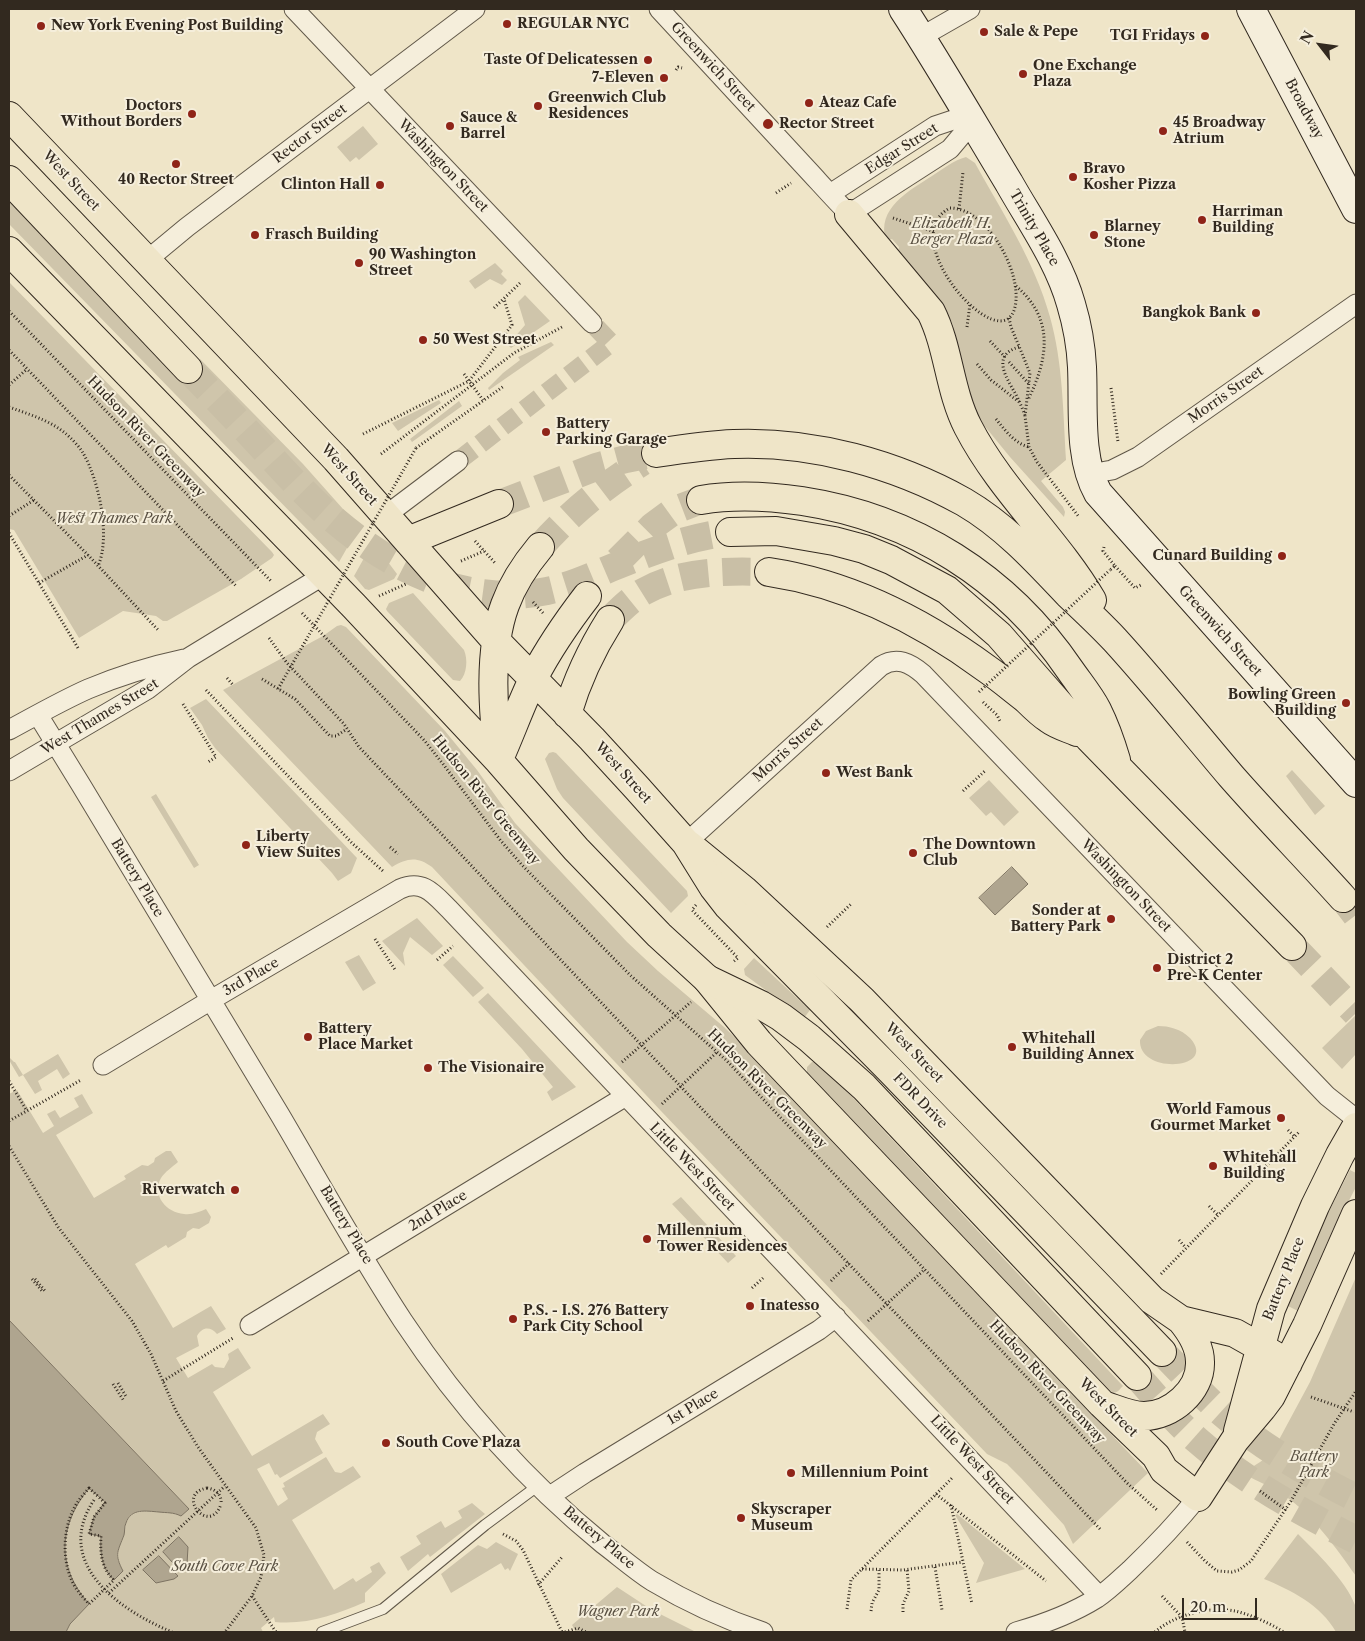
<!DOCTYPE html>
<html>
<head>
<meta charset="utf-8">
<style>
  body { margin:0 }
  #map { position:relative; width:1365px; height:1641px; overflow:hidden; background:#efe5c8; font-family:"Libre Caslon Text",serif }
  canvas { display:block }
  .frame { position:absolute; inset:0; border:10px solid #32291f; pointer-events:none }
  .north { position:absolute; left:1295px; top:20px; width:50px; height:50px; -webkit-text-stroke:4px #f5eedb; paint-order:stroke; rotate:300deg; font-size:14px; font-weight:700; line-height:20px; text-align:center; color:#32291f }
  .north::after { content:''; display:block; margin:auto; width:18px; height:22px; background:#32291f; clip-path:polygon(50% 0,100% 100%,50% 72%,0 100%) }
  .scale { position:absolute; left:1182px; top:1598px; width:75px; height:22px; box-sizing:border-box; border:2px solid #32291f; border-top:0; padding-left:6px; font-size:15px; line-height:18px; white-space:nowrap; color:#32291f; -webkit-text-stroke:4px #f5eedb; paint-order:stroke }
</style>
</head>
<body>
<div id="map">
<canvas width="1365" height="1641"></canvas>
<div class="frame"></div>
<div class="north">N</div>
<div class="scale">20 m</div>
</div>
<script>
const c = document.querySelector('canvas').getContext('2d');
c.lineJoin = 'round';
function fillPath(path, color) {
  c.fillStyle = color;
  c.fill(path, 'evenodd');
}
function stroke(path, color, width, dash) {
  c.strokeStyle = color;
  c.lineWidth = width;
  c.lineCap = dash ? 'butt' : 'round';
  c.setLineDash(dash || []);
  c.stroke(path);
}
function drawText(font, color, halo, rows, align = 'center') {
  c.font = font + ' "Libre Caslon Text",serif';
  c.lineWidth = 4;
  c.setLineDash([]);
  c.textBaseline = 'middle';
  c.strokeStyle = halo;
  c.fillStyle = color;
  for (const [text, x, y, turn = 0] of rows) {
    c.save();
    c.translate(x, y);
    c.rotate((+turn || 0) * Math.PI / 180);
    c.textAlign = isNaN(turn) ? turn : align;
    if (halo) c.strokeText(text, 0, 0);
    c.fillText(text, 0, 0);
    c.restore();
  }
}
fillPath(new Path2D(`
  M 363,126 L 378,144 L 359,160 L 356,157 L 350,162 L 337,147 Z
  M 966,157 L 975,163 C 1002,212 1035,262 1050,317 C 1063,363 1063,412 1066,460 L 1041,481 L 1063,507 L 1065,512 L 1064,517 L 1010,457 L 978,418 L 969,394 L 953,325 L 947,312 L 937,297 L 898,252 L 899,247 L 892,239 L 886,241 C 876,208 909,191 932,176 C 943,169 954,160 966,157 Z
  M 9,201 L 178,379 L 200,359 L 303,464 L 359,527 L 339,562 L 9,224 Z
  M 495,263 L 503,271 L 501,274 L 507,280 L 502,285 L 490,279 L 475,289 L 469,281 Z
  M 9,282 L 272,552 L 274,555 L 272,558 L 241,579 L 167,621 L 163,621 L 156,616 L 123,611 L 79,638 L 14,530 L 9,529 Z
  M 525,295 L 550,321 L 511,348 L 508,345 L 525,325 L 518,302 Z
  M 551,342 L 554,345 L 489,390 L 488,388 L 503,373 L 520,360 L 518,357 Z
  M 439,400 L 441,403 L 398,431 L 392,423 Z
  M 459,401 L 462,406 L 412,442 L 410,439 Z
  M 373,542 L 397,574 L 394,579 L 369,590 L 365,589 L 354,576 Z
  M 413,593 L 464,650 C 468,659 467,674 460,681 L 453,680 L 387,611 L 386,609 L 389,603 Z
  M 341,625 L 346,627 L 445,731 L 477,770 L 515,823 L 627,942 L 658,971 L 724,1027 L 779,1080 L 959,1274 L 1148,1473 L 1073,1544 L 1064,1525 L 1021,1478 L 1007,1464 L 987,1454 L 661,1111 L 432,867 C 417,856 407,858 392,867 L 223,690 L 323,636 L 337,626 Z
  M 206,699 L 357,858 L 351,873 L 338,881 L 332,873 L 215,748 L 208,738 L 202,725 L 190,708 Z
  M 553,752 L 556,753 L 687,891 L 688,896 L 671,913 L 563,798 L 557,789 L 545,759 L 549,753 Z
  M 1292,770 L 1325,806 L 1315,815 L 1286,776 Z
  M 989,780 L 1019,812 L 1004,826 L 991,812 L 986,816 L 969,798 Z
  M 156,794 L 199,865 L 194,868 L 151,797 Z
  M 417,918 L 443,946 L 432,955 L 410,937 L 403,953 L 405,966 L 382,941 Z
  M 359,955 L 376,983 L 363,991 L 345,962 Z
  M 453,956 L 484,988 L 473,997 L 443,965 Z
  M 754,958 L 810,1010 L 804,1018 L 745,975 L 744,969 Z
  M 488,993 L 576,1087 L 552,1101 L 547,1092 L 553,1087 L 522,1049 L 478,1002 Z
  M 1356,1015 L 1356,1054 L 1342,1069 L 1322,1048 Z
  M 1158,1026 C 1169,1026 1181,1029 1190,1038 C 1219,1070 1138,1075 1140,1040 L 1146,1031 Z
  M 58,1054 L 70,1074 L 63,1079 L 57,1069 L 38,1081 L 42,1090 L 35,1094 L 23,1075 L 19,1077 L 9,1060 L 9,1057 L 14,1062 L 15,1062 L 23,1075 Z
  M 812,1062 L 815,1062 L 829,1072 L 1123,1386 C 1118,1391 1116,1395 1109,1391 L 807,1074 L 807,1067 Z
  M 17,1090 L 43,1133 L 54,1126 L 47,1114 L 55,1110 L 60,1118 L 79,1107 L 74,1098 L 82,1094 L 93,1113 L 56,1135 L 94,1198 L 126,1179 L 124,1176 L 142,1165 L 148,1166 L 154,1162 L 155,1158 L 166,1151 L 171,1151 L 178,1162 C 172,1167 165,1172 161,1178 C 151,1195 167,1213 184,1214 C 192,1215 199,1212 206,1209 L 211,1217 L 209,1223 L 199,1229 L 193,1228 L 187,1232 L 186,1237 L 168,1248 L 166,1245 L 135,1264 L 173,1328 L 211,1306 L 226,1329 L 217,1334 C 210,1326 202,1327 197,1336 L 199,1346 L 176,1358 L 188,1378 L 212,1364 L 215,1367 L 224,1368 L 229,1359 L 228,1354 L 238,1348 L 251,1368 L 213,1392 L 252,1456 L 323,1414 L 330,1424 L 317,1432 L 315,1439 L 323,1453 L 280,1478 L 277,1474 L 275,1475 L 269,1463 L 257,1469 L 278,1506 L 288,1499 L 282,1488 L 285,1487 L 283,1483 L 326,1457 L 335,1472 L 341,1473 L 353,1466 L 361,1477 L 292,1520 L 334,1590 L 353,1578 L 356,1582 L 372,1572 L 370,1567 L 379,1562 L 386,1573 L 365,1593 L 365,1602 C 335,1615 307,1625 275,1622 L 274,1617 L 261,1628 L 263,1632 L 66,1632 L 70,1624 L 89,1604 C 83,1597 77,1591 73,1582 C 61,1559 63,1525 77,1503 C 80,1498 85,1493 89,1488 L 105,1503 L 98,1510 L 101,1557 L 108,1575 L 120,1565 C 116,1552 120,1546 123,1535 C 126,1528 125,1522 130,1517 C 138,1507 171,1511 181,1516 L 189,1509 L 9,1320 L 9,1094 Z
  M 1350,1170 L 1356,1173 L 1356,1187 L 1327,1243 L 1300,1312 L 1288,1306 L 1327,1215 Z
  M 681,1197 L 736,1256 L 728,1263 L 672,1204 Z
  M 1356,1277 L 1356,1576 C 1336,1548 1313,1515 1285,1496 C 1272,1487 1257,1481 1244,1474 C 1254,1464 1266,1461 1274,1449 L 1310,1382 Z
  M 472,1503 L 485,1514 L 430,1557 L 428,1554 L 408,1571 L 400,1557 L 421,1544 L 416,1536 L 441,1521 L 445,1528 L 462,1518 L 458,1511 Z
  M 957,1514 L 1025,1569 L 976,1583 L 984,1563 L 955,1515 Z
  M 1298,1534 C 1316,1552 1346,1581 1355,1605 C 1358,1612 1356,1624 1356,1632 L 1336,1632 C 1321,1605 1291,1590 1264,1579 Z
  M 496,1542 L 518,1554 L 510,1571 L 508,1568 L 505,1570 L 501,1563 L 451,1593 L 441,1574 L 478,1545 L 487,1549 Z
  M 617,1587 L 652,1610 L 696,1632 L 576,1632 L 572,1625 Z`), '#cfc5ab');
const water = new Path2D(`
  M 1012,867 L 1028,884 L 995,915 L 979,898 Z
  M 9,1320 L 189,1509 L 181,1516 C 173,1512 167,1513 159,1512 C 146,1511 131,1508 126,1523 C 124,1527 125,1531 124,1535 C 118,1551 114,1554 123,1571 L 114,1580 C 101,1568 100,1552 101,1536 L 89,1534 L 94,1517 L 105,1502 L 89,1488 C 58,1527 56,1566 89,1604 L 70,1624 L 66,1632 L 9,1632 Z
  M 179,1537 L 188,1547 L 187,1564 L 182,1573 L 163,1552 Z
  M 159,1556 L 178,1576 L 174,1579 L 156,1583 L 143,1570 Z`);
fillPath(water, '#afa58f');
stroke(water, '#7d7362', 1);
stroke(new Path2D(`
  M 458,461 L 611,343 L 592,323`), '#c9bfa6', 19, [19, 9]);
stroke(new Path2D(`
  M 188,369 C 213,395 237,420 261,446 C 281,468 302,491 324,511 C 385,566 464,608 547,591 C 570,586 590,577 611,568 C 650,552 688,537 730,532
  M 499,504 L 596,467 L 626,459 L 656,453
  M 540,547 C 570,513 604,486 642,462
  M 618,561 L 653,526 L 675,510 L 701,500
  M 610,620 C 620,610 630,600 643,592 C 681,570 727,571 769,572
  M 1343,898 L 1356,915
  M 1292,946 L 1356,1013
  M 1162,1352 C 1182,1372 1200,1393 1221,1412 C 1259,1445 1311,1476 1356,1498
  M 1137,1376 C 1156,1397 1175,1421 1197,1440 C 1244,1481 1301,1512 1356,1540`), '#c9bfa6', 28, [28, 14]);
const lane = new Path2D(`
  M 322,1632 L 383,1609 L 485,1525 L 539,1485`);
const street = new Path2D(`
  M 294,9 L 592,323
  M 659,9 L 806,168 C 820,183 834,199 849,214 L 950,149 L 966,130 L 971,118 L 959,118 L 935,126 L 830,194
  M 921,37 L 970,9
  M 146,261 L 187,227 L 475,9
  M 1090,474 L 1112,470 L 1138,457 L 1356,304
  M 385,516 L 458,461
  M 38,715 L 81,785 C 147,895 214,1005 280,1115 C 320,1183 359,1254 403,1321 C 458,1404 526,1481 603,1544 C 619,1556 635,1570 652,1581 C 687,1602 724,1619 763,1632
  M 9,730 C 35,716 61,701 88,689 C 119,676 151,666 184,659
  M 9,771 L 148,689 L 188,658 L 324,575
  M 686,843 L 881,666 C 897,656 910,663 923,674 L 1327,1096 L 1356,1119
  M 103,1065 L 211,1000 L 400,889 C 423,879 434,894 449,909 C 666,1138 884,1366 1099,1596
  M 250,1325 L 626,1096
  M 550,1496 L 585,1473 L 819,1330 L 836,1317
  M 1016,1632 C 1044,1624 1073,1613 1097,1598 C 1109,1590 1119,1580 1130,1570 C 1154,1547 1177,1523 1198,1497`);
const secondary = new Path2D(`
  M 903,9 C 940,66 974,125 1009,183 C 1031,222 1059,261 1071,304 C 1077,324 1081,346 1082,367 C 1084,406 1078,458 1098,493 L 1356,783
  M 1251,9 L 1356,209`);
const primary = new Path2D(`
  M 689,845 L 744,890 L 862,1000 L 1152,1300 L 1181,1320 L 1235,1333 L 1288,1363
  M 707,979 L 759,1043 L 1102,1404 L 1156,1456 L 1164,1470 L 1198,1497 L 1235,1440 L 1262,1408 L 1271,1396 L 1307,1325 L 1356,1214
  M 1106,1406 C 1118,1410 1131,1416 1144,1416 C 1171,1416 1201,1391 1200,1362 C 1200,1346 1191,1332 1181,1320
  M 1238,1431 L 1271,1309 L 1315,1206 L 1340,1155 L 1356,1127`);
const highway = new Path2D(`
  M 9,116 L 336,459 L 496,641 L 592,739 L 637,788 L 686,843 L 714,888 L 728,906 L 891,1071 L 1162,1352
  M 9,180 L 188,369
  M 849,214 L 931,312 C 949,348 949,390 968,427 C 1001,491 1056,539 1092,600
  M 9,251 L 354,606 L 499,761 L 576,849 L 659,935 L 707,979 L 761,1005 L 781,1017 L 809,1038 L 864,1087 L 1137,1376
  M 656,453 C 682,449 708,445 734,444 C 813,441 896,464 964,502 C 1005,526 1036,560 1068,594 C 1084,609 1100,624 1115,640 C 1155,684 1192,730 1231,776 C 1267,817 1306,857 1343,898
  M 701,500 C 735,494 768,496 802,501 C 913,518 1007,577 1070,670 C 1079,683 1090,696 1097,710 C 1105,726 1111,743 1116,760
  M 730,532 L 776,531 L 834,541 L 864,549 L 891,560 L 947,590 L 999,635 L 1089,738 L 1292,946
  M 408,541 L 499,504
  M 769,572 C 849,584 922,621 987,669 C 1000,678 1013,689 1026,699 C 1033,706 1041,714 1049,719 C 1057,725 1068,728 1077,732
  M 567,714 C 577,680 591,650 610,620
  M 499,759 C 511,732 521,704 534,677 C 549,648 567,622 587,596
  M 499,761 C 493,713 488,651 505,605 C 513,583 525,565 540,547`);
stroke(lane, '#615849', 12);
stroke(street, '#615849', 21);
stroke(secondary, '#32291f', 30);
stroke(primary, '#32291f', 30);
stroke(highway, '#32291f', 30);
stroke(new Path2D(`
  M 676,70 L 678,67 L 682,68
  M 776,193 L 791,183
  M 950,208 C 988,208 1023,274 1015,307 C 1002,362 892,238 950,208 Z
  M 959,209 L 963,172
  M 893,218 L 935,232
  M 1016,286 C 1055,319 1048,359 1028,400
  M 494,308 L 520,283
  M 9,311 L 271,581
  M 1009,318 L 1011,327 L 1030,373 L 1025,416 L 1029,447 L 1037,462 L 1079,517
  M 967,327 L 970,304
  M 990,341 L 1005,357
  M 1019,347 C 991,355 1006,377 1015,393 C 1019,400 1022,408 1025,415
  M 9,350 L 236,586
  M 1009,362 L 1029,384
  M 977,364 L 991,380 L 1019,402
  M 464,374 L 483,400
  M 9,385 L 27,369
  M 1111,388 L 1118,442
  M 9,407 C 28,414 49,420 65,433 C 71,438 79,446 83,453 C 99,480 111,537 98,566
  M 996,419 C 1005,430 1014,443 1029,447
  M 363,434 L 469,381 L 512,325 L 504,299
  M 416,448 L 504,386
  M 381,454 L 514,353 L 562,327
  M 9,475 L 88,555 L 159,631
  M 9,516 L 34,500
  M 9,533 L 78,648
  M 475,541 L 496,564
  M 1104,547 L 1103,551 L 1115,566 L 1110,570
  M 461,561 L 484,551
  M 1115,566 L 1135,588 L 1141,585
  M 39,583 L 88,555
  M 379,596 L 406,584
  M 533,602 L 543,613
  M 302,613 L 424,740 L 443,764 L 501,841 L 522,865 L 630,975 L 726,1060 L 1127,1483 L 1157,1510
  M 269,638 L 287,663 L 344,724 L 359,747 L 1101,1530
  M 227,678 L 233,685
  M 262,679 L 295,699 L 330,736 L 336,736 L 347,729
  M 206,690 L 352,843 L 384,872
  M 983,702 L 997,715 L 1001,723
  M 183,704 L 216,757 L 208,762
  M 963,791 L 986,770
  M 390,847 L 398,854
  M 696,905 L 692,910 L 738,958 L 733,962
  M 827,927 L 851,904
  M 375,939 L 396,971
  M 437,960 L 453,946
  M 622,1062 L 691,1002
  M 9,1081 L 27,1111
  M 662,1104 L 717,1052
  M 9,1121 L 81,1080
  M 1288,1130 L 1295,1137
  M 9,1146 L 58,1227 L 132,1321 L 151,1354 L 176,1411 L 198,1447 L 256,1528 L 264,1555 L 261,1577 L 252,1596 L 225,1632
  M 1254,1160 L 1263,1169
  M 1209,1206 L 1218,1215
  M 1179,1240 L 1186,1248
  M 1161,1274 L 1300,1131
  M 32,1279 L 43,1292
  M 35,1279 L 45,1291
  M 831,1281 L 849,1263
  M 752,1288 L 763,1278
  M 868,1321 L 925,1269
  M 163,1381 L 233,1338
  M 118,1383 L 127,1398
  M 113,1384 L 124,1401
  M 1311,1397 L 1354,1412
  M 89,1488 L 105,1503 L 94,1517 L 89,1534 L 101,1536 C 100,1552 101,1568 114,1580 L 89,1604 C 83,1597 77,1591 73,1583 C 61,1559 63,1525 77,1503 C 80,1498 85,1493 89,1488 Z
  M 207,1488 C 216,1489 222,1495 221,1504
  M 1260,1491 L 1286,1510
  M 936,1494 L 1046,1581
  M 94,1500 C 52,1563 119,1610 172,1632
  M 951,1505 L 972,1604
  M 503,1534 L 516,1541 L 523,1550 L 562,1632
  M 1187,1542 L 1205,1561 L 1217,1571 L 1232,1572 L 1239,1570 L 1251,1561 L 1291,1501 L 1334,1424 L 1356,1391
  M 935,1567 L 942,1610
  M 862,1569 L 903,1570 L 963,1562
  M 538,1585 L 563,1556
  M 109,1593 L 225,1486
  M 252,1596 L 276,1632
  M 1162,1596 L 1182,1617 L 1185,1632
  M 847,1609 L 851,1580 L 953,1477
  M 871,1611 L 872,1603 L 879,1590 L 879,1570
  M 903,1612 L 903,1604 L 909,1591 L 907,1569
  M 565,1632 L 578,1628 L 586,1632
  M 1155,1632 C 1174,1615 1209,1606 1235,1611 C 1252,1615 1269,1623 1284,1632`), '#32291f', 3, [1, 2.5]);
stroke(lane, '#f5eedb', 10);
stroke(street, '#f5eedb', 19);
stroke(secondary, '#f5eedb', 28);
stroke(primary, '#efe5c8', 28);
stroke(highway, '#efe5c8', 28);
stroke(new Path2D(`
  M 278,689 L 416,448
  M 979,692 L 1110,570
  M 207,1488 C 174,1494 210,1537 221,1504`), '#32291f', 3, [1, 2.5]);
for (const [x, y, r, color] of [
  [507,24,5,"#8f2418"],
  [41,26,5,"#8f2418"],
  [984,32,5,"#8f2418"],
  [1205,36,5,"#8f2418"],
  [648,60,5,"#8f2418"],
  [1023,74,5,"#8f2418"],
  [664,78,5,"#8f2418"],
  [809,103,5,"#8f2418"],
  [538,106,5,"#8f2418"],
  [192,114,5,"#8f2418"],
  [768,124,6,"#8f2418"],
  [450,126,5,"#8f2418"],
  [1163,131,5,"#8f2418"],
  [176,164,5,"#8f2418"],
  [1073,177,5,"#8f2418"],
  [380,185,5,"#8f2418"],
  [1202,220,5,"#8f2418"],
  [255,235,5,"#8f2418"],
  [1094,235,5,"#8f2418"],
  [359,263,5,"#8f2418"],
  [1256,313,5,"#8f2418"],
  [423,340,5,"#8f2418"],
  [546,432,5,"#8f2418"],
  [1282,556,5,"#8f2418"],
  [1346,703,5,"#8f2418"],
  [826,773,5,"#8f2418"],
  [246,845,5,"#8f2418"],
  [913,853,5,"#8f2418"],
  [1111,919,5,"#8f2418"],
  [1157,968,5,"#8f2418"],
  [308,1037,5,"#8f2418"],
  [1012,1047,5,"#8f2418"],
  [428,1068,5,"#8f2418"],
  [1281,1118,5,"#8f2418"],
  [1213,1166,5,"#8f2418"],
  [235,1190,5,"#8f2418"],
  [647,1239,5,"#8f2418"],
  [750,1306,5,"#8f2418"],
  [513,1319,5,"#8f2418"],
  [386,1443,5,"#8f2418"],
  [791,1473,5,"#8f2418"],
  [741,1518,5,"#8f2418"]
]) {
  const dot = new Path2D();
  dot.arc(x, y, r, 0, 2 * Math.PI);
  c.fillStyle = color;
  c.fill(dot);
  stroke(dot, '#f5eedb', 2);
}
drawText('bold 14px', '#32291f', '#f5eedb', [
  ["REGULAR NYC",517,24],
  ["New York Evening Post Building",51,26],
  ["Sale & Pepe",994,32],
  ["TGI Fridays",1195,36,"right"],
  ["Taste Of Delicatessen",638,60,"right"],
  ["One Exchange",1033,66],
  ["Plaza",1033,82],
  ["7-Eleven",654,78,"right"],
  ["Greenwich Club",548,98],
  ["Residences",548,114],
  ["Ateaz Cafe",819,103],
  ["Doctors",182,106,"right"],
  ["Without Borders",182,122,"right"],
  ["Sauce &",460,118],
  ["Barrel",460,134],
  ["45 Broadway",1173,123],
  ["Atrium",1173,139],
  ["Rector Street",779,124],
  ["Bravo",1083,169],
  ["Kosher Pizza",1083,185],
  ["40 Rector Street",176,180,"center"],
  ["Clinton Hall",370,185,"right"],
  ["Harriman",1212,212],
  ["Building",1212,228],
  ["Blarney",1104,227],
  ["Stone",1104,243],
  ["Frasch Building",265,235],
  ["90 Washington",369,255],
  ["Street",369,271],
  ["Bangkok Bank",1246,313,"right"],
  ["50 West Street",433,340],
  ["Battery",556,424],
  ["Parking Garage",556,440],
  ["Cunard Building",1272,556,"right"],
  ["Bowling Green",1336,695,"right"],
  ["Building",1336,711,"right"],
  ["West Bank",836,773],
  ["Liberty",256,837],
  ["View Suites",256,853],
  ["The Downtown",923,845],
  ["Club",923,861],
  ["Sonder at",1101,911,"right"],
  ["Battery Park",1101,927,"right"],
  ["District 2",1167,960],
  ["Pre-K Center",1167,976],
  ["Battery",318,1029],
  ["Place Market",318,1045],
  ["Whitehall",1022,1039],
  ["Building Annex",1022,1055],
  ["The Visionaire",438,1068],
  ["World Famous",1271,1110,"right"],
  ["Gourmet Market",1271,1126,"right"],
  ["Whitehall",1223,1158],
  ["Building",1223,1174],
  ["Riverwatch",225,1190,"right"],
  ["Millennium",657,1231],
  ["Tower Residences",657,1247],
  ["Inatesso",760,1306],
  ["P.S. - I.S. 276 Battery",523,1311],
  ["Park City School",523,1327],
  ["South Cove Plaza",396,1443],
  ["Millennium Point",801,1473],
  ["Skyscraper",751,1510],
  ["Museum",751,1526]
], 'left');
drawText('14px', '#32291f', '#f5eedb', [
  ["Greenwich Street",713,67,47],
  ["Broadway",1304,109,62],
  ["Rector Street",310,134,-37],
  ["Edgar Street",902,149,-32],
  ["Washington Street",443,166,46],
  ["West Street",71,181,47],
  ["Trinity Place",1034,228,60],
  ["Morris Street",1226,395,-35],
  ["Hudson River Greenway",146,437,46],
  ["West Street",349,475,48],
  ["Greenwich Street",1220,631,48],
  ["West Thames Street",100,717,-31],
  ["Morris Street",788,750,-42],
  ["West Street",623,773,48],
  ["Hudson River Greenway",486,800,51],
  ["Battery Place",137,878,59],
  ["Washington Street",1126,886,46],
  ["3rd Place",251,977,-30],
  ["West Street",914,1053,46],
  ["Hudson River Greenway",767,1089,45],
  ["FDR Drive",920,1101,46],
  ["Little West Street",692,1167,46],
  ["2nd Place",438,1211,-31],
  ["Battery Place",346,1225,59],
  ["Battery Place",1284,1279,-68],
  ["Hudson River Greenway",1047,1382,47],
  ["1st Place",693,1407,-31],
  ["West Street",1108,1408,45],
  ["Little West Street",972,1460,47],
  ["Battery Place",599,1538,40]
]);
drawText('italic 14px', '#595042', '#f5eedb', [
  ["Elizabeth H.",952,224],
  ["Berger Plaza",952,240],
  ["West Thames Park",114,519],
  ["Battery",1314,1457],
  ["Park",1314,1473],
  ["South Cove Park",225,1567],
  ["Wagner Park",618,1612]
]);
</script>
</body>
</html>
